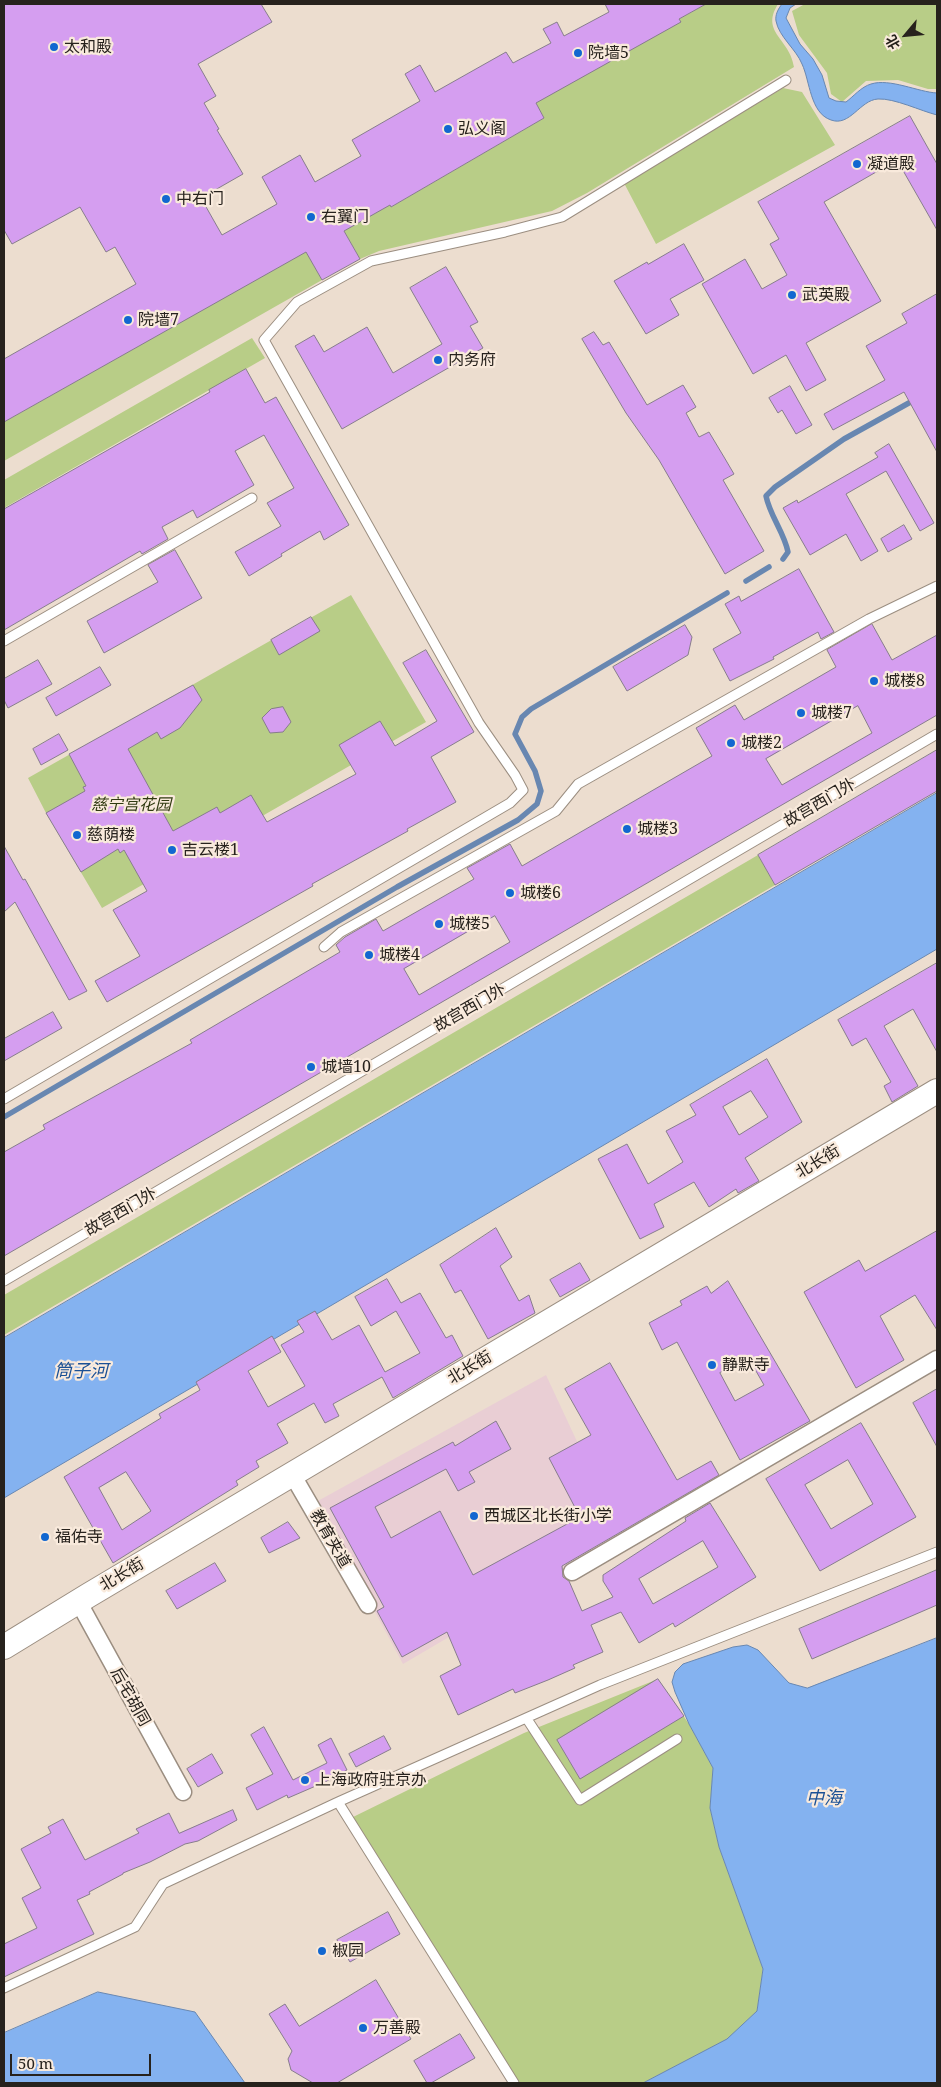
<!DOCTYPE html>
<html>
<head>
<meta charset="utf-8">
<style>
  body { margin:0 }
  #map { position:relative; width:941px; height:2087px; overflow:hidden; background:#ecddcf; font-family:"Noto Serif","Noto Sans SC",serif }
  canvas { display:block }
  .frame { position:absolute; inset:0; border:5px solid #27221d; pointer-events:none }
  .north { position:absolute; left:881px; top:10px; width:50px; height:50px; -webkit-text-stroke:4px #f9eadc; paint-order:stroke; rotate:242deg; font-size:14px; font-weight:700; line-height:20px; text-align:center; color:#27221d }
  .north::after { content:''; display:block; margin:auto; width:18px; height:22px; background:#27221d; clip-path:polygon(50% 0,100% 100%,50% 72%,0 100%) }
  .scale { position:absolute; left:10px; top:2054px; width:141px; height:22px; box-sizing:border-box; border:2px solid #27221d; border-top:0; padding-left:6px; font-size:15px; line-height:18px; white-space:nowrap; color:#27221d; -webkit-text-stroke:4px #f9eadc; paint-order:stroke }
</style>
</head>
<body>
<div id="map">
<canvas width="941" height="2087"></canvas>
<div class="frame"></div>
<div class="north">北</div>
<div class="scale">50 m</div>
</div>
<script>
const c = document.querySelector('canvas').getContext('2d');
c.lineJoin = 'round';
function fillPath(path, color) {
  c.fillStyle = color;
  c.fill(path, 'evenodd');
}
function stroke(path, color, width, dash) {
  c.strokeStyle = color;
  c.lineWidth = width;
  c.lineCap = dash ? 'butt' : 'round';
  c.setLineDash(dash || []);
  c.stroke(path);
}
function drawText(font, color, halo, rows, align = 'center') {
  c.font = font + ' "Noto Serif","Noto Sans SC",serif';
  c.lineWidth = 4.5;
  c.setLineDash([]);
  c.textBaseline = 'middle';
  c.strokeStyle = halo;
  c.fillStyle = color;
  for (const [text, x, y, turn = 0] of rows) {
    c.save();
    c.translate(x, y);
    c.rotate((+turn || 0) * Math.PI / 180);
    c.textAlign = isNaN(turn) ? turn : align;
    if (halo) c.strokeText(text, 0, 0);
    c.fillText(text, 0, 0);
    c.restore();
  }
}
fillPath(new Path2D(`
  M 546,1375 L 595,1480 L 602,1476 L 633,1529 L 403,1664 L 316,1502 Z`), '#e9ced4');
fillPath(new Path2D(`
  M 706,4 L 778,4 C 760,33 790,38 794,67 L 587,193 L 552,211 L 379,251 L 360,259 L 344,231 L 384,196 L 391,207 L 544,118 L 534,100 L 680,21 L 679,19 Z
  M 805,4 L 937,4 L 937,89 L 928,89 L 898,80 L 866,81 L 842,102 L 831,94 L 827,73 L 799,35 L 792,11 Z
  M 783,88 L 802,92 L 835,145 L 656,244 L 624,183 Z
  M 306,251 L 322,280 L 4,461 L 4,422 Z
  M 252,338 L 265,358 L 4,508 L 4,480 Z
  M 351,595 L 426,722 L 102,908 L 46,813 L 28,778 Z
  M 758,855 L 775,885 L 4,1335 L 4,1295 Z
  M 658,1679 L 689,1724 L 713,1768 L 710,1808 L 719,1847 L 763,1969 L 757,2011 L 728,2039 L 643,2083 L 515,2083 L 349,1819 L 524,1733 Z`), '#b8cd87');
const water = new Path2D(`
  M 782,4 L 796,4 L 790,8 L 786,18 L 800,44 L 813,59 L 822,75 L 829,98 L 836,101 L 846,102 C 854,96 861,87 871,84 C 890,78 918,92 937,93 L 937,115 C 921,111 894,98 878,99 C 860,100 850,127 831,120 C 810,113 810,81 802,64 C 796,49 779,37 776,21 C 775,15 778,9 782,4 Z
  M 937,793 L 937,949 L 4,1498 L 4,1338 Z
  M 937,1638 L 937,2083 L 643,2083 L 727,2039 L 757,2011 L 763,1969 L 719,1847 L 710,1808 L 713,1768 L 689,1724 L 675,1692 L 672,1682 L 675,1672 L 683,1664 L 733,1647 L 747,1645 L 758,1650 L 789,1683 L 807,1688 Z
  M 98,1992 L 195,2012 L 245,2083 L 4,2083 L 4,2033 Z`);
fillPath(water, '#84b2f0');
stroke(water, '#6887b1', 1);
stroke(new Path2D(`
  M 783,559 L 788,552 C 784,532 770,516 766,496 L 775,487 L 844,439 L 916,399
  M 746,581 L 769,567
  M 4,1117 L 397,887 L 518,820 L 537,804 L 541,791 L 535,771 L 515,734 L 522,717 L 531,709 L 727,593`), '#6887b1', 5.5);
const building = new Path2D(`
  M 4,4 L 261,4 L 272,22 L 198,64 L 216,96 L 204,103 L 219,129 L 217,130 L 243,174 L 201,198 L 222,235 L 277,204 L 262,177 L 300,155 L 315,182 L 361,156 L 352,140 L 420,101 L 405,74 L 420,65 L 435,92 L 506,52 L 513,63 L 551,43 L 543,29 L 557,22 L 564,36 L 609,12 L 605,4 L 706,4 L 679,19 L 681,22 L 536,103 L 544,118 L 391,207 L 390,205 L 344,231 L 360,259 L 322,280 L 306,252 L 4,422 L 4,359 L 136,284 L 115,247 L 106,252 L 80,207 L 12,244 L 4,230 Z
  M 910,116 L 937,164 L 937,230 L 897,160 L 824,202 L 881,301 L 806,343 L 826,380 L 806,391 L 786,355 L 753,374 L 702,284 L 745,259 L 762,289 L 787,275 L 770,244 L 779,239 L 758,202 Z
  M 684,244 L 704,280 L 670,299 L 679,315 L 646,334 L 614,281 L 647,262 L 648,264 Z
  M 446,267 L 478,322 L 470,326 L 483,348 L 342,429 L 295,346 L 314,335 L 324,352 L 367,327 L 393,373 L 442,344 L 410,288 Z
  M 937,294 L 937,452 L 904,392 L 833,430 L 824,414 L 885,380 L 866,346 L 907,323 L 902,314 Z
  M 594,332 L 603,345 L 609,342 L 647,405 L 683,385 L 696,407 L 686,413 L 699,437 L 709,432 L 724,457 L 734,474 L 723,480 L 764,551 L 725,574 L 659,460 L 626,413 L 582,339 Z
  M 246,369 L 265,403 L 276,397 L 349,525 L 324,540 L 320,531 L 281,554 L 282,556 L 249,576 L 235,552 L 281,526 L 267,503 L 294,488 L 264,435 L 235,451 L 254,485 L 197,518 L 193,510 L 162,527 L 168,539 L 142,554 L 140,551 L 116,565 L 4,630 L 4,509 L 210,392 L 209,390 Z
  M 790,386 L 812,425 L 796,434 L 782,410 L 778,413 L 769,398 Z
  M 889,444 L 934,523 L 920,531 L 886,471 L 846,494 L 878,551 L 861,561 L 846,534 L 810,555 L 783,508 L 797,500 L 798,503 L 878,457 L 875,453 Z
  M 904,525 L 912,539 L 888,552 L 881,539 Z
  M 175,550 L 202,598 L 104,653 L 87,621 L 158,582 L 148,565 Z
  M 799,569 L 834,632 L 821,639 L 818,632 L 773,657 L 774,659 L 730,681 L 713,649 L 741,633 L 725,604 L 739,596 L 741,601 Z
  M 311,617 L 320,631 L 279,655 L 271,640 Z
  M 872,624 L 892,660 L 937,635 L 937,715 L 4,1256 L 4,1152 L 45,1129 L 43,1125 L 192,1043 L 190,1040 L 340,952 L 336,945 L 345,937 L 376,919 L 383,931 L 474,879 L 467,868 L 510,844 L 522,866 L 712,756 L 696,728 L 735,705 L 744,720 L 836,667 L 827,650 ZM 858,706 L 872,733 L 782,785 L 766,759 ZM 495,916 L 510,942 L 419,995 L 404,969 Z
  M 685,625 L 692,637 L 688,655 L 627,691 L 613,667 Z
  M 426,650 L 474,732 L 431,757 L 456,802 L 407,829 L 408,831 L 312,884 L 313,886 L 107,1002 L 95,981 L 140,956 L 113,910 L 147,891 L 124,850 L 120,853 L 118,849 L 81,872 L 46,813 L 85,791 L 83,787 L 86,786 L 69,754 L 193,685 L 202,700 L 180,728 L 161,739 L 157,732 L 128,749 L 173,831 L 217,807 L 220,813 L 251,795 L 267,822 L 356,774 L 339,745 L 380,721 L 395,746 L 437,721 L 403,663 Z
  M 38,660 L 52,684 L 8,708 L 4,700 L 4,679 Z
  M 100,667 L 111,685 L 56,716 L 46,698 Z
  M 283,707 L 291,722 L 283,732 L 270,733 L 262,718 L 271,709 Z
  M 59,734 L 68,750 L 41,765 L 33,749 Z
  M 937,750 L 937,791 L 775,885 L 758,855 Z
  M 4,846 L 23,880 L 25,879 L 87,991 L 69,1000 L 15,902 L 4,912 Z
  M 937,963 L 937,1052 L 913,1009 L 884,1026 L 918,1086 L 892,1102 L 884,1086 L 891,1082 L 866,1038 L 852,1046 L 838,1020 Z
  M 53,1012 L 62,1028 L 4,1061 L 4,1039 Z
  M 767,1059 L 802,1122 L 745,1158 L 759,1181 L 738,1193 L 736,1189 L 709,1207 L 694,1182 L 654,1204 L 664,1227 L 640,1239 L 598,1159 L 627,1144 L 648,1184 L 683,1162 L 666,1131 L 696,1115 L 690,1105 ZM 751,1091 L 768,1117 L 739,1135 L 723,1107 Z
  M 496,1228 L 512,1257 L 500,1266 L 519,1301 L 529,1295 L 535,1313 L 488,1339 L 461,1290 L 455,1293 L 440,1265 Z
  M 937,1231 L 937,1330 L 915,1295 L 880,1316 L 904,1360 L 856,1388 L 804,1292 L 859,1260 L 865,1271 Z
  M 580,1263 L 590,1280 L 560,1297 L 550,1280 Z
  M 387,1279 L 401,1303 L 420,1293 L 446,1338 L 452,1335 L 463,1356 L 393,1398 L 382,1377 L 333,1404 L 339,1416 L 325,1423 L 314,1403 L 277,1424 L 288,1443 L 256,1461 L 259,1467 L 236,1481 L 238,1485 L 113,1563 L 64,1477 L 161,1418 L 159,1414 L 200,1390 L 196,1382 L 272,1336 L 281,1352 L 248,1371 L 268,1407 L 305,1386 L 281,1345 L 304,1332 L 297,1321 L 315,1311 L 332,1340 L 359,1325 L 385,1372 L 420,1353 L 396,1311 L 371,1326 L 355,1297 ZM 126,1472 L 151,1511 L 122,1530 L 99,1488 Z
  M 728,1281 L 810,1421 L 740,1460 L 677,1342 L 662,1350 L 649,1323 L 682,1305 L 680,1301 L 707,1286 L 711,1293 ZM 748,1357 L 764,1385 L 735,1401 L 720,1373 Z
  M 610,1363 L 677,1480 L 711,1461 L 719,1475 L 562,1566 L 563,1577 L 569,1581 L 582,1611 L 613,1597 L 603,1581 L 603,1575 L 686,1521 L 685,1518 L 710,1503 L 756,1577 L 675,1627 L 673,1623 L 639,1643 L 621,1612 L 591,1625 L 603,1652 L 573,1665 L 575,1668 L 548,1680 L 515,1693 L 513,1689 L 458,1715 L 440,1676 L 461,1665 L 447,1632 L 402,1657 L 377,1611 L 384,1607 L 330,1508 L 453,1442 L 455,1446 L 496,1421 L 511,1449 L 469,1472 L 475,1482 L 458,1491 L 446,1469 L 375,1507 L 391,1538 L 440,1511 L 473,1575 L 580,1517 L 549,1458 L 591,1435 L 565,1389 ZM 703,1541 L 718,1567 L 653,1604 L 639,1579 Z
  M 937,1389 L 937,1447 L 913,1403 Z
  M 861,1423 L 916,1517 L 820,1571 L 766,1479 ZM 848,1460 L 873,1504 L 831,1529 L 805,1485 Z
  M 288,1522 L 300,1538 L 269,1553 L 261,1538 Z
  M 215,1563 L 226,1581 L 177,1609 L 166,1591 Z
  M 937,1570 L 937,1605 L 812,1659 L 799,1629 Z
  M 658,1679 L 684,1716 L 580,1779 L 557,1740 Z
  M 264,1727 L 293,1780 L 327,1763 L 318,1745 L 331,1738 L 347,1770 L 325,1782 L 288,1798 L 287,1795 L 257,1810 L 246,1788 L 273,1774 L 251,1735 Z
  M 384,1736 L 391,1749 L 356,1767 L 349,1754 Z
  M 212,1754 L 223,1773 L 198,1787 L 187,1769 Z
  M 233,1810 L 237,1820 L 198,1841 L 185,1844 L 150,1862 L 123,1873 L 123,1874 L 89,1892 L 90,1894 L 77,1900 L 94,1934 L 4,1977 L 4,1944 L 37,1928 L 22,1898 L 41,1888 L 21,1849 L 51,1833 L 48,1827 L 63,1819 L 85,1860 L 139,1833 L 136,1829 L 169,1813 L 179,1833 Z
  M 388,1912 L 400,1934 L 350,1962 L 337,1940 Z
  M 376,1980 L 411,2039 L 337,2083 L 313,2083 L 291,2070 L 288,2059 L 292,2051 L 269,2014 L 285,2004 L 299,2026 Z
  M 460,2034 L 475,2058 L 431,2083 L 427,2083 L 414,2061 Z`);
fillPath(building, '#d59ef0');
stroke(building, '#877d8c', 1);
const lane = new Path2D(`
  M 4,641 L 252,498
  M 324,947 L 341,932 L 556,811 L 578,784 L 869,619 L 937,586
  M 4,1099 L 510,803 L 523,790 L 515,775 L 479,723 L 264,340 L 297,302 L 371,261 L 505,232 L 562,217 L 786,80
  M 4,1281 L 937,734
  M 527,1719 L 580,1800 L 677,1739
  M 338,1802 L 514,2083
  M 4,1988 L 135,1927 L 163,1884 L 338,1802 L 600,1685 L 937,1552`);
const street = new Path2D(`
  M 292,1474 L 368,1605
  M 572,1572 L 937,1359
  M 78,1601 L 183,1792`);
const secondary = new Path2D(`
  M 4,1647 L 89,1595 L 937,1091`);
stroke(lane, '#9b8e81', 11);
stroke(street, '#9b8e81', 19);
stroke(secondary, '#9b8e81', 26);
stroke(lane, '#fff', 9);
stroke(street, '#fff', 16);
stroke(secondary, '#fff', 24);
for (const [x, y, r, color] of [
  [54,47,5,"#1267d0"],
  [578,53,5,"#1267d0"],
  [448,129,5,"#1267d0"],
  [857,164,5,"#1267d0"],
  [166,199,5,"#1267d0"],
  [311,217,5,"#1267d0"],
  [792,295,5,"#1267d0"],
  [128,320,5,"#1267d0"],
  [438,360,5,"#1267d0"],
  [874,681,5,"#1267d0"],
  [801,713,5,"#1267d0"],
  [731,743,5,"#1267d0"],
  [627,829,5,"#1267d0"],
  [77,835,5,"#1267d0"],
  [172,850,5,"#1267d0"],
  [510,893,5,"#1267d0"],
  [439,924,5,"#1267d0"],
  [369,955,5,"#1267d0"],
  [311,1067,5,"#1267d0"],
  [712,1365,5,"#1267d0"],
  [474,1516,5,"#1267d0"],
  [45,1537,5,"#1267d0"],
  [305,1780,5,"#1267d0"],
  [322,1951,5,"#1267d0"],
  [363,2028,5,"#1267d0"]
]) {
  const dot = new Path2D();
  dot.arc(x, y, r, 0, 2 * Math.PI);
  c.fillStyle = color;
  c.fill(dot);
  stroke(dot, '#f9eadc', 2);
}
drawText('16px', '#27221d', '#f9eadc', [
  ["太和殿",64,47],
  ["院墙5",588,53],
  ["弘义阁",458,129],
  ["凝道殿",867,164],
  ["中右门",176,199],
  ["右翼门",321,217],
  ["武英殿",802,295],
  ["院墙7",138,320],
  ["内务府",448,360],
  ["城楼8",884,681],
  ["城楼7",811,713],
  ["城楼2",741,743],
  ["城楼3",637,829],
  ["慈荫楼",87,835],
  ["吉云楼1",182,850],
  ["城楼6",520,893],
  ["城楼5",449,924],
  ["城楼4",379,955],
  ["城墙10",321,1067],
  ["静默寺",722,1365],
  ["西城区北长街小学",484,1516],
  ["福佑寺",55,1537],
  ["上海政府驻京办",315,1780],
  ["椒园",332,1951],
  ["万善殿",373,2028]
], 'left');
drawText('16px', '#27221d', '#f9eadc', [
  ["故宫西门外",820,803,-30],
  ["故宫西门外",470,1008,-30],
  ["北长街",818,1162,-31],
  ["故宫西门外",121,1212,-30],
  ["北长街",470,1368,-31],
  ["教育夹道",330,1539,60],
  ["北长街",122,1575,-31],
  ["后宅胡同",130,1697,61]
]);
drawText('italic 16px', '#303a11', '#f9eadc', [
  ["慈宁宫花园",131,805]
]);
drawText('italic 18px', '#1a5095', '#f9eadc', [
  ["筒子河",81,1372],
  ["中海",824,1799]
]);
</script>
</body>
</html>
